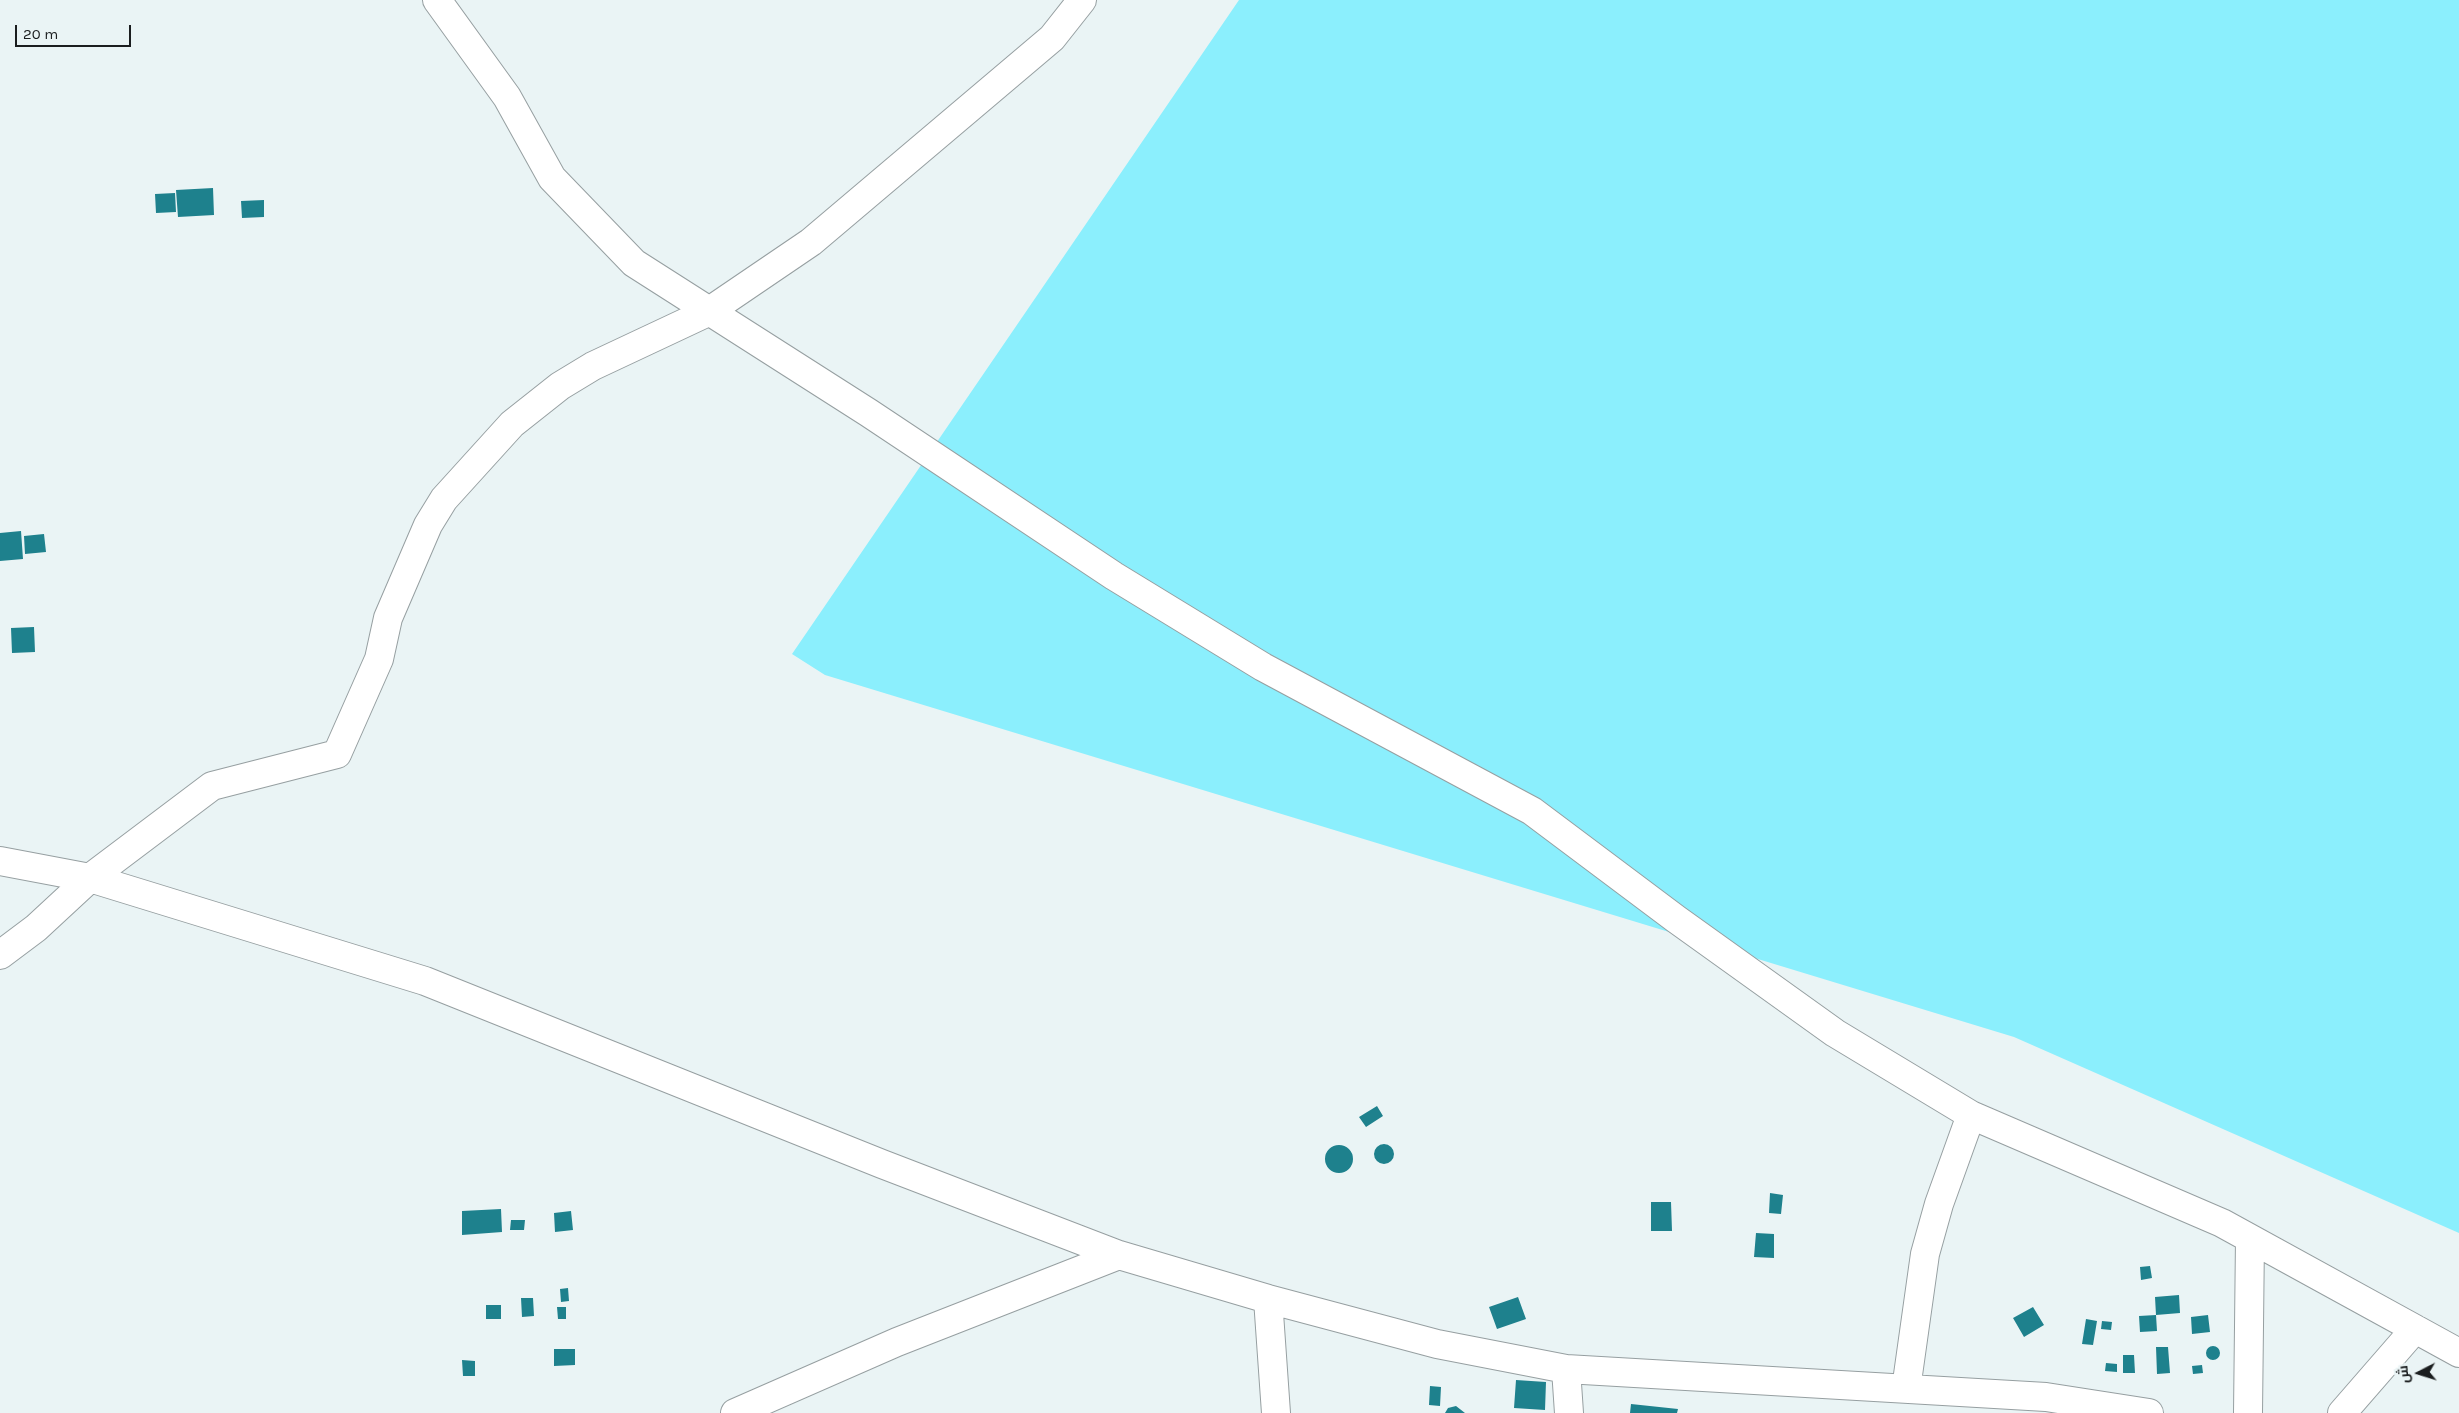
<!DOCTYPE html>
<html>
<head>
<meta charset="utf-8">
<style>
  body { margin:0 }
  #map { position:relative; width:2459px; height:1413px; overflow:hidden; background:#eaf4f5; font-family:Karla,Cairo,sans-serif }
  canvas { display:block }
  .north { position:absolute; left:2394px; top:1348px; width:50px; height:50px; -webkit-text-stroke:4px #eaf4f5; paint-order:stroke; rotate:265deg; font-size:14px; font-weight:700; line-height:20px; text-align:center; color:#1b1e1f }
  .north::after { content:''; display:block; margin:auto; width:18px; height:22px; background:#1b1e1f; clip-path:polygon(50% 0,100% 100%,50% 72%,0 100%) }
  .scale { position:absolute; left:15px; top:25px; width:116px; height:22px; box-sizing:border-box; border:2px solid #1b1e1f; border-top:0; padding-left:6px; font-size:15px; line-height:18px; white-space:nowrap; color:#1b1e1f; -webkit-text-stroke:4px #eaf4f5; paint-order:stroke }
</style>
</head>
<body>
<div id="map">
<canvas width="2459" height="1413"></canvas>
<div class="north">ش</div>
<div class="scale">20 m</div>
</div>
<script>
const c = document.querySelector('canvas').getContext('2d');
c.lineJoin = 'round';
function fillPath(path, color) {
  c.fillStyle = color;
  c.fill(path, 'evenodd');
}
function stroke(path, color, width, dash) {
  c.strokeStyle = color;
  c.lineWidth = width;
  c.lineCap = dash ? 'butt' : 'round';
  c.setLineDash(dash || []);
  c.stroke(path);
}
fillPath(new Path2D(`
  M 1239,0 L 2459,0 L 2459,1233 L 2014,1037 L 825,675 L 792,654 Z`), '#8beffd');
fillPath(new Path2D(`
  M 213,188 L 214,215 L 178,217 L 176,190 Z
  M 175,193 L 176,212 L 156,213 L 155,194 Z
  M 264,200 L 264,217 L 242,218 L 241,201 Z
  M 21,531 L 23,559 L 0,561 L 0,533 Z
  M 44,534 L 46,552 L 25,554 L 24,536 Z
  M 34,627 L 35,652 L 12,653 L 11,628 Z
  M 1377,1106 L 1383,1116 L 1366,1127 L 1359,1117 Z
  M1374 1154a10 10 0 1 1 20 0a10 10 0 1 1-20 0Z
  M1325 1159a14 14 0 1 1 28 0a14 14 0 1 1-28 0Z
  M 1770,1193 L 1783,1195 L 1781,1214 L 1769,1213 Z
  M 1651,1202 L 1671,1202 L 1672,1231 L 1651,1231 Z
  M 501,1209 L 502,1232 L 462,1235 L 462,1211 Z
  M 571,1211 L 573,1230 L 555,1232 L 554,1213 Z
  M 511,1220 L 525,1220 L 524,1230 L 510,1230 Z
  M 1756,1233 L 1774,1234 L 1774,1258 L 1754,1257 Z
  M 2150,1266 L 2152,1278 L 2141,1280 L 2140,1267 Z
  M 568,1288 L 569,1301 L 561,1302 L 560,1289 Z
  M 2179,1295 L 2180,1313 L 2156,1315 L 2157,1331 L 2140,1332 L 2139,1316 L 2156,1315 L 2155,1297 Z
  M 1518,1297 L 1526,1319 L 1497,1329 L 1489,1307 Z
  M 521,1298 L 533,1298 L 534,1316 L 522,1317 Z
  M 486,1305 L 501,1305 L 501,1319 L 486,1319 Z
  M 557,1307 L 566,1307 L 566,1319 L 558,1319 Z
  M 2033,1307 L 2044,1325 L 2024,1337 L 2013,1318 Z
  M 2208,1315 L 2210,1332 L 2192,1334 L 2191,1317 Z
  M 2086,1319 L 2097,1321 L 2093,1345 L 2082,1344 Z
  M 2102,1321 L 2112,1322 L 2111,1330 L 2101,1329 Z
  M2206 1353a7 7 0 1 1 14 0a7 7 0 1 1-14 0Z
  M 2156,1347 L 2168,1347 L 2170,1373 L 2157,1374 Z
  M 554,1349 L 575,1349 L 575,1365 L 554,1366 Z
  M 2123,1355 L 2134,1355 L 2135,1373 L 2123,1373 Z
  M 462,1360 L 475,1361 L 475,1376 L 463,1376 Z
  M 2106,1363 L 2117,1364 L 2117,1372 L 2105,1371 Z
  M 2202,1365 L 2203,1373 L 2193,1374 L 2192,1366 Z
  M 1516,1380 L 1546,1382 L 1545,1410 L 1514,1408 Z
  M 1430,1386 L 1441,1387 L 1440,1406 L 1429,1405 Z
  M 1631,1404 L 1678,1409 L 1677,1413 L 1630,1413 Z
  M 1456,1406 L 1465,1413 L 1445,1413 L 1448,1408 Z`), '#1e818d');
const minor = new Path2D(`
  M 437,0 L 507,97 L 552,178 L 634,263 L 869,413 L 1114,576 L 1263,667 L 1532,811 L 1676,919 L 1835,1033 L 1971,1115 L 2222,1223 L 2459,1353
  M 0,861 L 90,878 L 425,981 L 882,1164 L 1119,1255 L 1268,1299 L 1437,1344 L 1566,1369 L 2046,1397 L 2149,1413
  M 0,955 L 36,928 L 90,878 L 212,786 L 337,754 L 379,659 L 388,618 L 428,525 L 444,499 L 512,424 L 560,386 L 593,366 L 708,312 L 811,242 L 1052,38 L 1082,0
  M 1268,1299 L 1276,1413
  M 1566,1369 L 1569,1413
  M 1906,1389 L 1925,1254 L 1939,1204 L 1971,1115
  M 735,1413 L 897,1342 L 1119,1255
  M 2248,1413 L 2250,1239
  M 2342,1413 L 2415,1329`);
stroke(minor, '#969fa1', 30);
stroke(minor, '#fff', 28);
</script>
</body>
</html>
